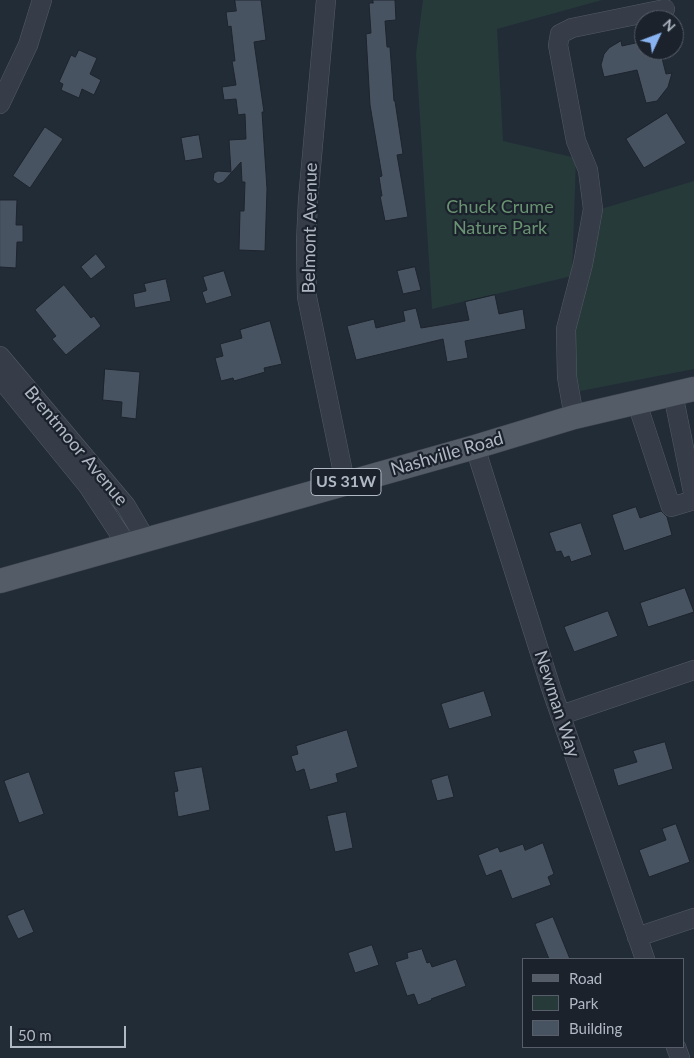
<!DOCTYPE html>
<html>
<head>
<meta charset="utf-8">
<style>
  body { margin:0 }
  #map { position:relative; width:694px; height:1058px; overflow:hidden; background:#222c37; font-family:Lato,sans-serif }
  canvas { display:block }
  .legend { position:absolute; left:522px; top:958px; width:162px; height:90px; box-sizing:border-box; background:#1b222c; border:1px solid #575e69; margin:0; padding:6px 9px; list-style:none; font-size:15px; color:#b0b8c4 }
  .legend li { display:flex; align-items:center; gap:10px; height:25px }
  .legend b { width:25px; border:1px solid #575e69 }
  .north { position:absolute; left:634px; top:10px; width:50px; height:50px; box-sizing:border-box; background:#1b222c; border:1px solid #575e69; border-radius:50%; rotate:47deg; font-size:14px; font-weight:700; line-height:20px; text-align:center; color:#b0b8c4 }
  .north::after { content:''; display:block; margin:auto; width:18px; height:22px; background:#89b3f1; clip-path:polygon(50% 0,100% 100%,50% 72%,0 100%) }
  .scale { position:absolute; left:10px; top:1026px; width:116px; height:22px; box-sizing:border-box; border:2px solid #b0b8c4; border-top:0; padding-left:6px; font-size:15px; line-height:18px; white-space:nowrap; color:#b0b8c4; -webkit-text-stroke:4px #1b222c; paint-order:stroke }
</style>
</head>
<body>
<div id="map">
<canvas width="694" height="1058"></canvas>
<ul class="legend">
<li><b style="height:6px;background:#545c68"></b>Road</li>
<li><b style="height:14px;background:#273a3a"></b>Park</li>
<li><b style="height:14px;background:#485361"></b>Building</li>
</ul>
<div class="north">N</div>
<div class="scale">50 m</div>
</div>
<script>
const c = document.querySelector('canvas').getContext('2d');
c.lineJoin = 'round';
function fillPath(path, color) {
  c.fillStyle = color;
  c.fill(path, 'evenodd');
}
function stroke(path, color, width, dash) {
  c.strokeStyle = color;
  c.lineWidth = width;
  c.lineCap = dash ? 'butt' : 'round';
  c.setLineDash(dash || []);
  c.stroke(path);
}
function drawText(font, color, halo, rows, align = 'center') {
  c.font = font + ' Lato,sans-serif';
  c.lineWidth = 4.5;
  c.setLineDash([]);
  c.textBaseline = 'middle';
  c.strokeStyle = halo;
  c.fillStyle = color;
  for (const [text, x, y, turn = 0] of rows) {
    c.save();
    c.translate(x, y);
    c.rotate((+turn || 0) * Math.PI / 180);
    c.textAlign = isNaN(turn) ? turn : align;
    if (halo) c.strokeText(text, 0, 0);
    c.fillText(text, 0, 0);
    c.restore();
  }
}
fillPath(new Path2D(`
  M 423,0 L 602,0 L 497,29 L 503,141 L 576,158 L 572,276 L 432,309 L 416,54 Z
  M 694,181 L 694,369 L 580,391 L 571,348 L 601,209 Z`), '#273a3a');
const building = new Path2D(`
  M 235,0 L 261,0 L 266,40 L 254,42 L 264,112 L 262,112 L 267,189 L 265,251 L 239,250 L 240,211 L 244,211 L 245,182 L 242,182 L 241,162 L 223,182 L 218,184 L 213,180 L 214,173 L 218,171 L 231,172 L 229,140 L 246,139 L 245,114 L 238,115 L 236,99 L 224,100 L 222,87 L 236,85 L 232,61 L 235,61 L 231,26 L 228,27 L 226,12 L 236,11 Z
  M 373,0 L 395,0 L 396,20 L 385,21 L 387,47 L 390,47 L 394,101 L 395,101 L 403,154 L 397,155 L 408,217 L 385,221 L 380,196 L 382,196 L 379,177 L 382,176 L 370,105 L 366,34 L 371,33 L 369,3 L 373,3 Z
  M 621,41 L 622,46 L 644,41 L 644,50 L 660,50 L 666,74 L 672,73 L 668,87 L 657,101 L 646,103 L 637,70 L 604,77 L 601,65 L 604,54 L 609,48 Z
  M 79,50 L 97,58 L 90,74 L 101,80 L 94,95 L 82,89 L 79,98 L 61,90 L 63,84 L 59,82 L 71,55 L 75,57 Z
  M 667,113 L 686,143 L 644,168 L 626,139 Z
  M 45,127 L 63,139 L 30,188 L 13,176 Z
  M 199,135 L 203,158 L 185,161 L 181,138 Z
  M 0,200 L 17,200 L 16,225 L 23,225 L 23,242 L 17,242 L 16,268 L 0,267 Z
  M 96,254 L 106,267 L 91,279 L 81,267 Z
  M 415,267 L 421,290 L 403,294 L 397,271 Z
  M 224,271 L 232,296 L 206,304 L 202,292 L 207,290 L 203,277 Z
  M 166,279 L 171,301 L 135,308 L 133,294 L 146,291 L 144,284 Z
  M 64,285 L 91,318 L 94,316 L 101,326 L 66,355 L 52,339 L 56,336 L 35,310 Z
  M 495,295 L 499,314 L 523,309 L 526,329 L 465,341 L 468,358 L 447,362 L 443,339 L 356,360 L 347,326 L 374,319 L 376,328 L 405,321 L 403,311 L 416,308 L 421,328 L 469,320 L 465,302 Z
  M 270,321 L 282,364 L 264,368 L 265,372 L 234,381 L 233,378 L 221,381 L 215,358 L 223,356 L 220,344 L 242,338 L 240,330 Z
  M 105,369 L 140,372 L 136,419 L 121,417 L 122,402 L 103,400 Z
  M 636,507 L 640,518 L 661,511 L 667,517 L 672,535 L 624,551 L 612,515 Z
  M 581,523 L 592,555 L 571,562 L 569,556 L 564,558 L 561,551 L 556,552 L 549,533 Z
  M 685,588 L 694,612 L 648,627 L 640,603 Z
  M 608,611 L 618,636 L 574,652 L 564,627 Z
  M 484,691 L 492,716 L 449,729 L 441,704 Z
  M 347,730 L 358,767 L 336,774 L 338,782 L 310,790 L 304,769 L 296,772 L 291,756 L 298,754 L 296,746 Z
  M 665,742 L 673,769 L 618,786 L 613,769 L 637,762 L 633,751 Z
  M 202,767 L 210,810 L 178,817 L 174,792 L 178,791 L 174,772 Z
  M 29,772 L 44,814 L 19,823 L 4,781 Z
  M 448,775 L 454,797 L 437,801 L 431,780 Z
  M 346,812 L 353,848 L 335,852 L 327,816 Z
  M 676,824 L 690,862 L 649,877 L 639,850 L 666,840 L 662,829 Z
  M 543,843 L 554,874 L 548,877 L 551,885 L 512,899 L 501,870 L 486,876 L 478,855 L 498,847 L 500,852 L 523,844 L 525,850 Z
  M 24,909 L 34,932 L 18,939 L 7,916 Z
  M 553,917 L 570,959 L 549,959 L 535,924 Z
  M 372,945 L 379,965 L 355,973 L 348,953 Z
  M 422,949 L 427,963 L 430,962 L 432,967 L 456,959 L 466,986 L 431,999 L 432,1000 L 418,1005 L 414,994 L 407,996 L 395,962 L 408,958 L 407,953 Z`);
fillPath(building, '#485361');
stroke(building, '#1d242e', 1);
const minor = new Path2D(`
  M 326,0 L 308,200 L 306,242 L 307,297 L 345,482
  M 0,104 L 28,45 L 42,0
  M 0,356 L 126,506 L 146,540
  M 0,378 L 88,486 L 127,545
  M 673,394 L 694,497
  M 637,403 L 671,507 L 694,500
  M 574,417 L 567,377 L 566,329 L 583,264 L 593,209 L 588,170 L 576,141 L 558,45 L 560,34 L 572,28 L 665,9
  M 475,447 L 551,688 L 645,959
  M 561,715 L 694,670
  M 637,937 L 694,918
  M 676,1047 L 680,1058`);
const major = new Path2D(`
  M 0,581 L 475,447 L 574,417 L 694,389`);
stroke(minor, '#535b65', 20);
stroke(major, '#3f4651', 25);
stroke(minor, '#363d48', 19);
stroke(major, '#545c68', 24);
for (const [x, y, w] of [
  [346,482,70]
]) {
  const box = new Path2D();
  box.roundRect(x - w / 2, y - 13.5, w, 27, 4);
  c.fillStyle = '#1b222c';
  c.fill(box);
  stroke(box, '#b0b8c4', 1);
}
drawText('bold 16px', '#b0b8c4', null, [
  ["US 31W",346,482]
]);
drawText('18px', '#699372', '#1b222c', [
  ["Chuck Crume",500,207],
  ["Nature Park",500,228]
]);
drawText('18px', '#b0b8c4', '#1b222c', [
  ["Belmont Avenue",310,228,-89],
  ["Brentmoor Avenue",76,446,50],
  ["Nashville Road",447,454,-16],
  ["Newman Way",557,704,72]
]);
</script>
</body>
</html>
